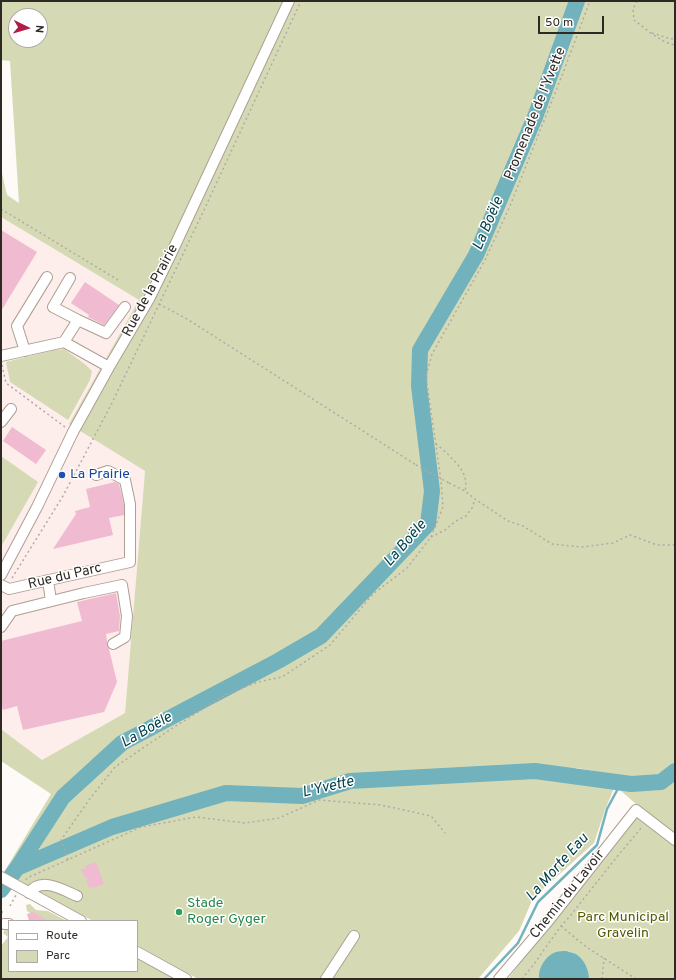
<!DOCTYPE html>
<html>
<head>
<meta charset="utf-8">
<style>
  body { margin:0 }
  #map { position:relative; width:676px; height:980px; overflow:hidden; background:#fefaf8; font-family:Overpass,sans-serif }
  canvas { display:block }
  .frame { position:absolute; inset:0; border:2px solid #2f2924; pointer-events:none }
  .legend { position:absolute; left:8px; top:920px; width:130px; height:52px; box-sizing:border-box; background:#fff; border:1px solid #aca9a7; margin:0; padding:5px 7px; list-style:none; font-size:12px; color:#2f2924 }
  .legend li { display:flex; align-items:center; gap:8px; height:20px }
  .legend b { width:20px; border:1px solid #aca9a7 }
  .north { position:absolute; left:8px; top:8px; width:40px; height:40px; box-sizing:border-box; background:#fff; border:1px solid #aca9a7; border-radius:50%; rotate:95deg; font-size:11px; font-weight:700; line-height:16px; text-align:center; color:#2f2924 }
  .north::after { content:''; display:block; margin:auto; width:14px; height:18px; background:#b01e47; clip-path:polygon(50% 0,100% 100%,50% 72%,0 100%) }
  .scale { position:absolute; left:538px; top:16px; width:66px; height:18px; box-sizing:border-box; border:2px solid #2f2924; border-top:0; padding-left:5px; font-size:12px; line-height:14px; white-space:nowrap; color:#2f2924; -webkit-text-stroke:3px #fff; paint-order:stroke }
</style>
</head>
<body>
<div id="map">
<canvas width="676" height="980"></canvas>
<div class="frame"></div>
<ul class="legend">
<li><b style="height:5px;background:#fff"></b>Route</li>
<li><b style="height:11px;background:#d6dab4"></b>Parc</li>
</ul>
<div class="north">N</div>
<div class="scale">50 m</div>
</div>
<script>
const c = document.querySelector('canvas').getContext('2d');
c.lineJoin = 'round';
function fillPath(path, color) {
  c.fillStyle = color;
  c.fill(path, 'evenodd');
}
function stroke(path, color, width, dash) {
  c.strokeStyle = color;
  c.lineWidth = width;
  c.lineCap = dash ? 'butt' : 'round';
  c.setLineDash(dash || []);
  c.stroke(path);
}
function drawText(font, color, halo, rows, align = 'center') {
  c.font = font + ' Overpass,sans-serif';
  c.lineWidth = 3;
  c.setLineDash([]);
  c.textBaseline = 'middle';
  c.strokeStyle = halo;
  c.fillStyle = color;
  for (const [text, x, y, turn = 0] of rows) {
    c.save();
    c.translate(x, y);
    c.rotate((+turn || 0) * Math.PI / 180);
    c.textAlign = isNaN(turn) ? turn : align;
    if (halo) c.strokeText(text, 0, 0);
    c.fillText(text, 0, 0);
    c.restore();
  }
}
fillPath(new Path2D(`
  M 1,217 L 139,300 L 70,424 L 145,471 L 125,713 L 42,761 L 1,729 Z`), '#fdedeb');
fillPath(new Path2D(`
  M 1,1 L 675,1 L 675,767 L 668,773 L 656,777 L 632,777 L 576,768 L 574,781 L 614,788 L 605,810 L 594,843 L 533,898 L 519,931 L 478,979 L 198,979 L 137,945 L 137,921 L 93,921 L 4,872 L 51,794 L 1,761 L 1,729 L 42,760 L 125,713 L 145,471 L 69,424 L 139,300 L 1,217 L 1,169 L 7,195 L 19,203 L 10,61 L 1,60 ZM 16,16 L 40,16 L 40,40 L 16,40 Z
  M 64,349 L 86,365 L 92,371 L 90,380 L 68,420 L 10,382 L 6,362 L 54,350 Z
  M 1,456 L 38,482 L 1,547 Z
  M 675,774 L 675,835 L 657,822 L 621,791 L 623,787 L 664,786 Z
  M 637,818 L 643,818 L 675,842 L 675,979 L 508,979 L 560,909 Z
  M 30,904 L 36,910 L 48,911 L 67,921 L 44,921 L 27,911 L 26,905 Z
  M 7,926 L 9,926 L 9,971 L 137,971 L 137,958 L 176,979 L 1,979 L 1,946 L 8,937 L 3,933 Z`), '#d6dab4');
fillPath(new Path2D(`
  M 566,951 C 569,952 573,953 576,954 C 584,959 589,970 589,979 L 539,979 C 538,968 545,956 556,952 C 559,951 563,951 566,951 Z`), '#71b2bd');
stroke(new Path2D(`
  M 484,979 L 518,943 L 538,902 L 597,845 L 607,809 L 621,783`), '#71b2bd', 2.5);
stroke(new Path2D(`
  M 17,868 L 112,827 L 226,793 L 302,796 L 350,781 L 535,771 L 631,784 L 661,782 L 675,771
  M 1,890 L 17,868 L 63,797 L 122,743 L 278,661 L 321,636 L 428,524 L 432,491 L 419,386 L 420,350 L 476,255 L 535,117 L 577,1`), '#71b2bd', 16);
fillPath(new Path2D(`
  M 1,230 L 37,252 L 1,311 Z
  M 85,282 L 119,305 L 104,325 L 88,317 L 89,315 L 71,303 Z
  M 12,427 L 46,450 L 36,464 L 3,441 Z
  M 115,482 L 119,484 L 124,505 L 124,515 L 109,518 L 113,535 L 53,549 L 76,514 L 75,511 L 90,507 L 86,489 Z
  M 116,593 L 120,616 L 119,631 L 106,634 L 107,641 L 107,644 L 109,649 L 117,682 L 104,712 L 23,730 L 17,706 L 3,710 L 1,704 L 1,641 L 82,621 L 77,602 Z
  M 96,862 L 104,884 L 94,888 L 93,887 L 89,888 L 87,883 L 87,879 L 83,874 L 81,869 L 86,868 L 85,866 Z
  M 33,912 L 49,921 L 29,921 L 27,914 Z`), '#f0bad0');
const minor = new Path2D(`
  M 70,278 L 53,307 L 78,320 L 106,333 L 125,307
  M 64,342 L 78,320
  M 25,351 L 17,326 L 47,277
  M 1,356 L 64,342 L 109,367
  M 1,422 L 11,409
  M 1,575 L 37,507 L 73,432 L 109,367 L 149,299 L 171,254 L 289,1
  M 48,580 L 51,601
  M 1,585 L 9,589 L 130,562 L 130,504 L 125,480 L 108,471 L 96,475
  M 1,627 L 12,611 L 84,593 L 122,585 L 127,616 L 125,637 L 113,644
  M 1,877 L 81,921
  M 29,893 C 41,876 63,890 77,896
  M 4,924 L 9,924
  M 137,952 L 186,979
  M 326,979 L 354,936
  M 499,979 L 549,920 L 636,810 L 675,840`);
stroke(minor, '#ae9e93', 12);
stroke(new Path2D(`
  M 637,1 L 633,9 L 634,20 C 646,29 660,42 675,45
  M 652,33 L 671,39 L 675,38
  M 1,209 L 118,280
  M 159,304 L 187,319 L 363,431 L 416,465
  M 2,365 L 6,383 L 65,427
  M 436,444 C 445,451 463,467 465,478 C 466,482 466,486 465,491
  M 449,483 L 465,491 L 475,499 L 508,521 L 523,526 L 552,544 L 582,547 L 613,543 L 630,535 L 657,545 L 675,545
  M 431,537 L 445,530 L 456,521 L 466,516 L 472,508 L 475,499
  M 12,578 L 63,496 L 112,403 L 204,210 L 301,1
  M 68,860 L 61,840 L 89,800 L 115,767 L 171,729 L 225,695 L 258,682 L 282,677 L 330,645 L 373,594 L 407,568 L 431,537 L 443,507 L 441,481 L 426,376 L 432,354 L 485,260 L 510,206 L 563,73 L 590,1
  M 26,880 L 27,878 L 141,827 L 196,817 L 245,823 L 279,818 L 319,800 L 381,805 L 431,816 L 445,833
  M 10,906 L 16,895
  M 1,912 L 3,912
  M 561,926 L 585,946 L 636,979
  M 522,979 L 534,964 L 561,926 L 570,916 L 620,853 L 642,827
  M 602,979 L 604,958`), '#afaaa7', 1.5, [2, 3]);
stroke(minor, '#fff', 10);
stroke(new Path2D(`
  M 416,465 L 449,483`), '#afaaa7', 1.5, [2, 3]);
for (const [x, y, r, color] of [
  [62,475,4,"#1a4fb4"],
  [179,912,4,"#2e9e5b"]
]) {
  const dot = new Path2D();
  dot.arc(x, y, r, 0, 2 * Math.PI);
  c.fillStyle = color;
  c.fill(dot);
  stroke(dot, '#fff', 1.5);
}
drawText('14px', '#2f2924', '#fff', [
  ["Promenade de l'Yvette",536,114,-68],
  ["Rue de la Prairie",151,291,-62],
  ["Rue du Parc",65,577,-13],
  ["Chemin du Lavoir",568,895,-51]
]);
drawText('14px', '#164399', '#fff', [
  ["La Prairie",70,475]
], 'left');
drawText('14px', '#27864d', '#fff', [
  ["Stade",187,904],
  ["Roger Gyger",187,920]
], 'left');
drawText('14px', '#565900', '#fff', [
  ["Parc Municipal",623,918],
  ["Gravelin",623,934]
]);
drawText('italic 15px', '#01414a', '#fff', [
  ["La Boële",489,224,-67],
  ["La Boële",406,544,-49],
  ["La Boële",147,731,-30],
  ["L'Yvette",328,788,-13],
  ["La Morte Eau",558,868,-48]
]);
</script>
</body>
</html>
